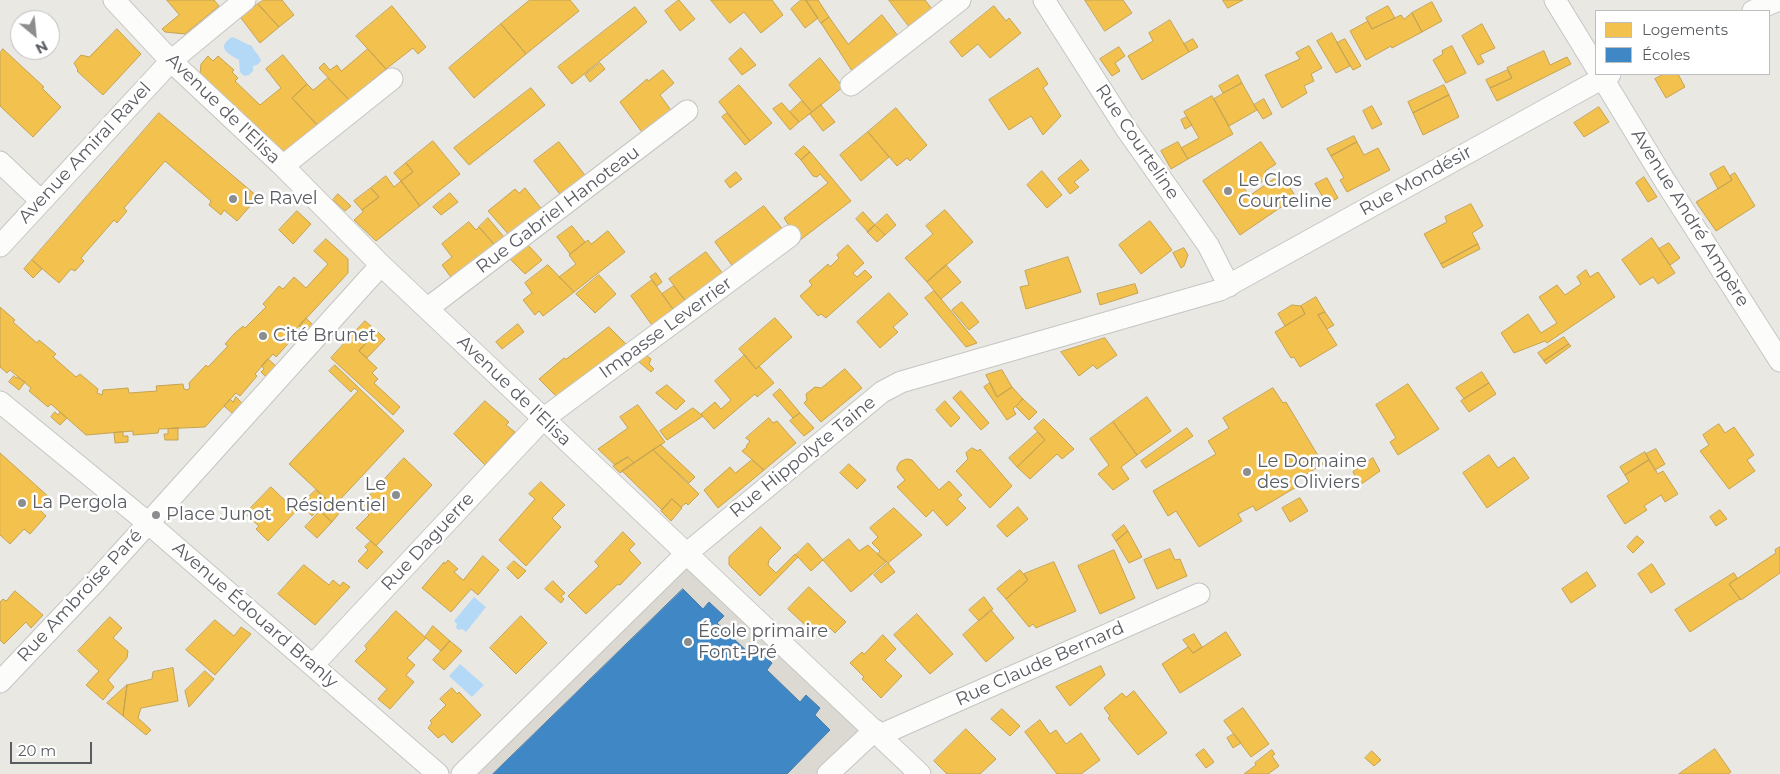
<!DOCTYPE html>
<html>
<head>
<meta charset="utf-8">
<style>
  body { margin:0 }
  #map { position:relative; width:1780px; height:774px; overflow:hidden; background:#e9e8e3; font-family:Montserrat,sans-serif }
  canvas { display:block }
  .legend { position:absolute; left:1595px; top:10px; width:175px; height:65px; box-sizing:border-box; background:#fff; border:1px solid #bdbec0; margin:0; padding:6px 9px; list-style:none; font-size:15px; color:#595c61 }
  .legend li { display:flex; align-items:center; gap:10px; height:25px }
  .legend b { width:25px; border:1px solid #bdbec0 }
  .north { position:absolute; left:10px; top:10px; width:50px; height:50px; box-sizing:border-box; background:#fff; border:1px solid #bdbec0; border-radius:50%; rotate:152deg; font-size:14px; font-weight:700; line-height:20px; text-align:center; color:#595c61 }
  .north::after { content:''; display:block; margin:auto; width:18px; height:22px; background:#8b8d8e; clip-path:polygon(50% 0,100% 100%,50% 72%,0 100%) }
  .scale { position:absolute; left:10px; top:742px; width:82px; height:22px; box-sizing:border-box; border:2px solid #595c61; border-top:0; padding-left:6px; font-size:15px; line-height:18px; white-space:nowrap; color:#595c61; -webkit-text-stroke:4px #fff; paint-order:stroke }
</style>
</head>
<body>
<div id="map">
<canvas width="1780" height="774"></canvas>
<ul class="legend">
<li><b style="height:14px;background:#f2c14e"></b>Logements</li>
<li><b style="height:14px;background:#3f88c5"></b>Écoles</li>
</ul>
<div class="north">N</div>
<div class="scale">20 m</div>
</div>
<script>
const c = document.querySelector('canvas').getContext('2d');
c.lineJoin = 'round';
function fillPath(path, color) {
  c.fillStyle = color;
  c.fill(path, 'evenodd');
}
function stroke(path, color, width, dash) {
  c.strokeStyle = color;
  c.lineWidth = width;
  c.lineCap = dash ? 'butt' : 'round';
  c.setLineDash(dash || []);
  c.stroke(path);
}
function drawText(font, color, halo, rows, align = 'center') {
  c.font = font + ' Montserrat,sans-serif';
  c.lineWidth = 5;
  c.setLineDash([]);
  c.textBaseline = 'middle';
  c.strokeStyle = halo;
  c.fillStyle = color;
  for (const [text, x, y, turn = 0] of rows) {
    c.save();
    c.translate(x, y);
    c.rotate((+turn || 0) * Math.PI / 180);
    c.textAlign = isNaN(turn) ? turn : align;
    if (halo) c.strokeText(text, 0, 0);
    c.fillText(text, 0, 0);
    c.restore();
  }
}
fillPath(new Path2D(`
  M 686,554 L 875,730 L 828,774 L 462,774 Z`), '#dcd9d2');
fillPath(new Path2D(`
  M 232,37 C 239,39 245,44 252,46 C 254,52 260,55 261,61 L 257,65 L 253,66 L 253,71 L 249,75 L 244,76 L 240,72 L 239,60 C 229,54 215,48 232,37 Z
  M 474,597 L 486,607 L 466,632 L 462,629 L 458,630 L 456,627 L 457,624 L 454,621 Z
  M 460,664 L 484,685 L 472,697 L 449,676 Z`), '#b4d9f7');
const homes = new Path2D(`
  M 167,0 L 214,0 L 219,6 L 185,34 L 165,32 L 162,29 L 179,15 Z
  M 264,0 L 282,0 L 294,15 L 279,27 L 258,4 Z
  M 530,0 L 570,0 L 579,11 L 526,54 L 501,24 Z
  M 679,0 L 695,19 L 680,31 L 665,11 Z
  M 711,0 L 772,0 L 783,15 L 761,33 L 744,12 L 730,23 Z
  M 801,0 L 806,0 L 818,18 L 805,28 L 791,9 Z
  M 806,0 L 818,0 L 829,17 L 821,23 Z
  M 889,0 L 925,0 L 935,13 L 912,30 Z
  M 1085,0 L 1123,0 L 1132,13 L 1105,31 Z
  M 1223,0 L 1243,0 L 1228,8 Z
  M 1432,2 L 1442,21 L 1422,32 L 1412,13 Z
  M 258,4 L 279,27 L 260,43 L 241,18 Z
  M 392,6 L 426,47 L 418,54 L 413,48 L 386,69 L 356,36 Z
  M 994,6 L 1006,21 L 1009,18 L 1021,33 L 990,58 L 978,44 L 962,57 L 950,42 Z
  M 1388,6 L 1395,18 L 1372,29 L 1366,18 Z
  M 635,7 L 647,22 L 572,84 L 558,67 Z
  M 1412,13 L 1422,32 L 1392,48 L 1391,46 L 1366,60 L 1350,31 L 1368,21 L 1372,29 L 1401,15 L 1404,19 Z
  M 882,15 L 901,40 L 856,77 L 821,23 L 829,17 L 848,44 Z
  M 1170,20 L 1189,52 L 1142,80 L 1128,56 L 1153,41 L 1149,33 Z
  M 501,24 L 526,54 L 474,98 L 449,68 Z
  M 1482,24 L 1495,48 L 1480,55 L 1484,62 L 1478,65 L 1462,36 Z
  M 117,29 L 141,54 L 103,95 L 77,71 L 78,70 L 74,63 L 81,55 L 89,57 Z
  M 1332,33 L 1350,66 L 1336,73 L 1317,41 Z
  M 1193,39 L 1198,47 L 1189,52 L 1184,44 Z
  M 1345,39 L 1361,66 L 1353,70 L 1337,43 Z
  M 1309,46 L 1322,68 L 1311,74 L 1314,81 L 1304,86 L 1307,93 L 1282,108 L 1265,75 L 1300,59 L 1296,53 Z
  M 1452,46 L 1466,73 L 1446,83 L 1433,60 L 1443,54 L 1442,51 Z
  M 1119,47 L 1125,56 L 1115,63 L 1120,71 L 1112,76 L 1100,59 Z
  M 741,48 L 756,65 L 742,75 L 729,59 Z
  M 3,49 L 44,87 L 42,88 L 61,107 L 33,137 L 0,106 L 0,53 Z
  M 368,49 L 386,69 L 349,100 L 319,68 L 324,63 L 330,70 L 337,65 L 341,71 Z
  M 1544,51 L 1550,65 L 1567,57 L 1571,64 L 1497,101 L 1490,88 L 1512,78 L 1507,68 Z
  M 283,55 L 307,84 L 292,98 L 318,126 L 284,153 L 200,74 L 201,64 L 208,56 L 213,61 L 218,56 L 234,70 L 232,72 L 238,78 L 235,81 L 260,105 L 281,88 L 266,69 Z
  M 820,58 L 843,87 L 812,112 L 789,85 Z
  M 600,63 L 605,69 L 590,82 L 585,75 Z
  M 1038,68 L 1048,84 L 1043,88 L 1061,116 L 1043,135 L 1031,116 L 1009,130 L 989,100 Z
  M 663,70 L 674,83 L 660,95 L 673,113 L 644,135 L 620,102 L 647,79 L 648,81 Z
  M 1508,70 L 1512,78 L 1490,88 L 1486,80 Z
  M 1664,74 L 1678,74 L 1685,87 L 1666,98 L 1655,79 Z
  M 1238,75 L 1242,83 L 1223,93 L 1219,86 Z
  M 328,78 L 349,100 L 318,126 L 292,98 L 307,84 L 313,90 Z
  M 1242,83 L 1257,110 L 1229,126 L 1214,99 Z
  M 739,85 L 772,123 L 750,141 L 719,102 Z
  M 1444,85 L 1449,95 L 1413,113 L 1408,102 Z
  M 531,88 L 545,105 L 469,165 L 454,148 Z
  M 1449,95 L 1459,117 L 1423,135 L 1413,113 Z
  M 1212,96 L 1233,134 L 1188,159 L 1181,148 L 1199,138 L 1184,112 Z
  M 1264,99 L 1272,114 L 1263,119 L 1254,105 Z
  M 802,101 L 812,112 L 799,122 L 790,112 Z
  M 782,103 L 799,122 L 790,130 L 773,109 Z
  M 821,105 L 835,122 L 823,131 L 810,114 Z
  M 1372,106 L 1382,124 L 1372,129 L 1363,111 Z
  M 1599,107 L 1609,122 L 1584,137 L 1574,123 Z
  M 896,108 L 927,145 L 910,161 L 907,158 L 897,166 L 868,132 Z
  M 159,113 L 258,197 L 237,221 L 224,210 L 221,215 L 209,205 L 211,201 L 165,161 L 124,208 L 127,211 L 117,223 L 114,220 L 81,258 L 84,261 L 75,271 L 71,269 L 59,283 L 32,260 Z
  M 727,113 L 750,141 L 745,145 L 722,117 Z
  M 1187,117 L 1192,125 L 1185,129 L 1181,120 Z
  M 868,132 L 889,157 L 861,181 L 840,155 Z
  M 1354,136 L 1357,142 L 1331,156 L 1327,149 Z
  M 433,141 L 460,174 L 420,206 L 401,181 L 413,172 L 406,163 Z
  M 559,142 L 588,179 L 563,198 L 534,161 Z
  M 1178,142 L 1188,159 L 1171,169 L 1161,151 Z
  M 1261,142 L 1276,164 L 1265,171 L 1269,177 L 1260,183 L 1255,177 L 1243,186 L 1249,196 L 1281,174 L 1296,197 L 1240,235 L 1203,181 Z
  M 1357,142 L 1364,155 L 1378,148 L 1390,170 L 1347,192 L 1340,180 L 1344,178 L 1331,156 Z
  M 804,146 L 810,152 L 801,160 L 795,154 Z
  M 810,152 L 851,201 L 799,241 L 784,218 L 828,183 L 820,174 L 817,177 L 813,176 L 801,160 Z
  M 1081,160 L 1089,170 L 1074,182 L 1079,187 L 1070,194 L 1058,179 Z
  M 406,163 L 413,172 L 401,181 L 394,173 Z
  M 1724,166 L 1732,180 L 1718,189 L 1710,174 Z
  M 1042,171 L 1062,195 L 1047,208 L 1027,185 Z
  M 736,172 L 742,179 L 730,188 L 725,181 Z
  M 1735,173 L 1755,206 L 1716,231 L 1696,202 L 1732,180 L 1730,176 Z
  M 386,176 L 394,187 L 401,181 L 420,206 L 376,241 L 354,220 L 363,212 L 362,210 L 379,197 L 371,188 Z
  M 1644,177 L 1657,197 L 1648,202 L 1636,183 Z
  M 1327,178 L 1338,198 L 1327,204 L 1315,184 Z
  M 371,188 L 379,197 L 362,210 L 354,201 Z
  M 525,188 L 544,212 L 511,237 L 488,211 L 515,189 L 519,193 Z
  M 450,193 L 458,202 L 441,215 L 433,207 Z
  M 338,194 L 351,206 L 345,211 L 333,200 Z
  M 1471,204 L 1483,226 L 1472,233 L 1478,244 L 1441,264 L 1424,234 L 1447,222 L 1445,217 Z
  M 764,206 L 784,231 L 734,268 L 715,242 Z
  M 945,210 L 973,242 L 927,282 L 905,258 L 933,234 L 926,226 Z
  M 297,211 L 311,224 L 293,244 L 279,230 Z
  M 863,212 L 875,225 L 868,232 L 856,219 Z
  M 887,214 L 896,225 L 885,235 L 875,225 Z
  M 488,218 L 504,237 L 494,244 L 479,227 Z
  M 1150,221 L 1172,250 L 1141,274 L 1119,245 Z
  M 469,222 L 476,230 L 479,227 L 497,248 L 453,280 L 442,265 L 452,257 L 442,244 Z
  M 875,225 L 885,235 L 877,242 L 867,232 Z
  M 572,226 L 585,242 L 570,254 L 557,237 Z
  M 608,231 L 625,252 L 574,292 L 559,277 L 576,264 L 569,255 L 588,240 L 591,244 Z
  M 1652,238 L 1675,273 L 1658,284 L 1653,277 L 1640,285 L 1622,260 Z
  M 326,239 L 348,259 L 348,273 L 291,335 L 294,337 L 276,357 L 273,354 L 255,374 L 257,376 L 240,396 L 236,393 L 205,427 L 159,429 L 158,433 L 133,435 L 133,431 L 86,435 L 51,404 L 48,407 L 29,391 L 31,388 L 10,370 L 7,373 L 0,367 L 0,307 L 15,320 L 13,322 L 37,343 L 39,340 L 56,354 L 53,357 L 76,377 L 80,374 L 98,389 L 97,393 L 102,395 L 103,390 L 128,388 L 129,393 L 157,391 L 156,386 L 183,384 L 184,389 L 187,390 L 190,388 L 189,383 L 206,365 L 208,367 L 228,346 L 225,344 L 234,334 L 243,326 L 245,328 L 266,307 L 263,304 L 279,286 L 283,289 L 294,277 L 306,288 L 328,264 L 314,251 Z
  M 1669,243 L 1680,258 L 1670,265 L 1659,249 Z
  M 527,244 L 542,260 L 525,274 L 509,258 Z
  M 1478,244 L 1480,249 L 1443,268 L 1441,264 Z
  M 848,245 L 864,263 L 853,273 L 857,277 L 865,270 L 872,277 L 826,318 L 821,314 L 818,316 L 800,296 L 812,285 L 809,281 L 828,264 L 830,267 L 839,258 L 837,255 Z
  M 1184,248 L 1188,255 L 1184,266 L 1181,268 L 1173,253 Z
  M 706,252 L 724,275 L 687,303 L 669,279 Z
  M 1068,257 L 1081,292 L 1026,309 L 1020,287 L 1029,285 L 1025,271 Z
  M 32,260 L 42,269 L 33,278 L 24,269 Z
  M 548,265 L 574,292 L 543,316 L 539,311 L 535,315 L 523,300 L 532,293 L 525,283 Z
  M 946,265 L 961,282 L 941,299 L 927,282 Z
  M 1586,270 L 1590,277 L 1598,272 L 1615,297 L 1547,343 L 1545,341 L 1514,353 L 1501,333 L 1528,314 L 1541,333 L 1557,323 L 1539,297 L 1557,285 L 1565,295 L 1581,284 L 1577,277 Z
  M 656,273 L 662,282 L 657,286 L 650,277 Z
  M 599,275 L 616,294 L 595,313 L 576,294 Z
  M 652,280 L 675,312 L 654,328 L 631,296 Z
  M 1135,284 L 1138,293 L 1100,305 L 1097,294 Z
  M 674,286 L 687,303 L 675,312 L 662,294 Z
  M 934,291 L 941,299 L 977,343 L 966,347 L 925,298 Z
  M 889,293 L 908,314 L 893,327 L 898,332 L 880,348 L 857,322 Z
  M 1316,297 L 1325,312 L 1318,315 L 1337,345 L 1300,367 L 1294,357 L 1291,358 L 1275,332 L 1305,314 L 1301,306 Z
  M 962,302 L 979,322 L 969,330 L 952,310 Z
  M 1292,305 L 1301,306 L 1305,314 L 1285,326 L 1278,314 Z
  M 1325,312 L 1334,325 L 1327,329 L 1318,315 Z
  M 306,318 L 313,325 L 304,335 L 298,330 L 301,327 L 299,326 Z
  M 775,318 L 792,337 L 756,369 L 739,349 Z
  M 365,321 L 377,331 L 359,351 L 377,368 L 372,373 L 378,379 L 374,383 L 400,407 L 393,415 L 331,358 Z
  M 518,324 L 524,332 L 502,349 L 496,342 Z
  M 609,327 L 629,347 L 559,399 L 539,379 L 564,358 L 566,359 Z
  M 377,331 L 385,339 L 367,358 L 359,351 Z
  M 1564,337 L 1569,344 L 1544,361 L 1538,353 Z
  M 1105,338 L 1117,355 L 1097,369 L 1093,365 L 1079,376 L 1061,352 Z
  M 1569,344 L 1571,346 L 1546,364 L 1544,361 Z
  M 646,355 L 651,359 L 649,364 L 654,369 L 651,372 L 638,361 Z
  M 745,355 L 756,369 L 759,366 L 774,383 L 757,397 L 755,394 L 714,429 L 701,414 L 715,402 L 721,409 L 731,400 L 715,381 Z
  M 268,359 L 276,366 L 266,377 L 261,372 L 264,369 L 262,366 Z
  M 335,365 L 404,431 L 334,506 L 289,464 L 358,391 L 354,388 L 351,392 L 329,371 Z
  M 845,369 L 862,388 L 821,422 L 804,403 L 807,400 L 806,394 L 815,387 L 821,388 Z
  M 1002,370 L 1012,387 L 997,397 L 986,375 Z
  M 1482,372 L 1489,383 L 1464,399 L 1456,388 Z
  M 14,376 L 16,378 L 18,377 L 25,382 L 19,390 L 9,382 Z
  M 990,383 L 997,397 L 1012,387 L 1023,399 L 1013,409 L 1016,414 L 1007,420 L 984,387 Z
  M 1489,383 L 1496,394 L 1469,412 L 1461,401 Z
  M 1408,384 L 1439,429 L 1398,455 L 1390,442 L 1396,438 L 1376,405 Z
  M 667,385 L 685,401 L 676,410 L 656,393 Z
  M 1273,388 L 1283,403 L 1286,402 L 1323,464 L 1295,481 L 1298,486 L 1256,511 L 1253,506 L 1238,514 L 1242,521 L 1199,547 L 1176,511 L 1168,516 L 1153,491 L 1216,454 L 1208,441 L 1229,428 L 1223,418 Z
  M 780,389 L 800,413 L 793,418 L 773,395 Z
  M 961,391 L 989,423 L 981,430 L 953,398 Z
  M 236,397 L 242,403 L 232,413 L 224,406 L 230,399 L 233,402 Z
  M 1147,397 L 1171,431 L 1137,455 L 1113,422 Z
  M 1023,399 L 1037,412 L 1029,420 L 1016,407 Z
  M 485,401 L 509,422 L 506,425 L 515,432 L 485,465 L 454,434 Z
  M 945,401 L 960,418 L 951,427 L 936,410 Z
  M 638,405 L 665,442 L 634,463 L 628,457 L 615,465 L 598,449 L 628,428 L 620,417 Z
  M 693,408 L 703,416 L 667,440 L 660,431 Z
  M 55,412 L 58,415 L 60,412 L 67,418 L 60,425 L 51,417 Z
  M 800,413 L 814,428 L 804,436 L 790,421 Z
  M 769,418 L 773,423 L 777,421 L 796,443 L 764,470 L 742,451 L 747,447 L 746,446 L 750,441 L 746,438 Z
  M 1044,419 L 1074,449 L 1062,459 L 1057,454 L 1030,479 L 1017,467 L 1045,440 L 1034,428 Z
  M 1113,422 L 1137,455 L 1121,467 L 1129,479 L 1113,490 L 1098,474 L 1109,465 L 1090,439 Z
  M 1719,424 L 1725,433 L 1734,427 L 1754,455 L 1747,460 L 1755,471 L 1729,489 L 1700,451 L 1709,445 L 1703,435 Z
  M 178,428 L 178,440 L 165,440 L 164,434 L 168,434 L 168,429 Z
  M 1187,428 L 1193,436 L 1146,468 L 1141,461 Z
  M 123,432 L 123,436 L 128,436 L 128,442 L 115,443 L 114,433 Z
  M 1038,432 L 1045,440 L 1017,467 L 1009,458 Z
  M 661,445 L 695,477 L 689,483 L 653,450 Z
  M 972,448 L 978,451 L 980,449 L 1012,486 L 990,508 L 956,471 L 968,459 L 966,453 Z
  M 1656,449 L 1665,464 L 1655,470 L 1646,454 Z
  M 653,450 L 699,494 L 688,505 L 686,503 L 681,507 L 672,499 L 662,510 L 622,471 Z
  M 1645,452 L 1649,460 L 1625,475 L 1620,467 Z
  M 0,453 L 50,498 L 39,509 L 46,516 L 30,534 L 24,529 L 10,544 L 0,535 Z
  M 1489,455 L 1498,468 L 1514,457 L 1529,478 L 1487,508 L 1463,473 Z
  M 628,457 L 634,463 L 620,473 L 613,466 Z
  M 404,458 L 432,485 L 376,546 L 356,528 L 369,515 L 360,506 Z
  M 1373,458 L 1380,471 L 1360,485 L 1353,472 Z
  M 907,459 L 912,460 L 939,490 L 949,481 L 962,495 L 957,499 L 966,508 L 947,526 L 933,510 L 926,517 L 897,487 L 905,480 L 897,470 L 897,467 L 900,462 Z
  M 752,460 L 764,470 L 718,508 L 704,490 L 730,467 L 735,473 Z
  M 1649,460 L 1658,474 L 1663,471 L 1678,494 L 1665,502 L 1661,495 L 1644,506 L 1647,510 L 1625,524 L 1607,496 L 1629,482 L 1625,475 Z
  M 849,464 L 866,480 L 857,489 L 840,473 Z
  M 541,482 L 565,505 L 552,518 L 561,527 L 526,566 L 499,540 L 535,499 L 529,494 Z
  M 271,487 L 296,511 L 268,541 L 256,529 L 259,526 L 245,514 Z
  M 316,490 L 327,500 L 312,516 L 301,504 Z
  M 1300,498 L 1308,511 L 1290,522 L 1282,508 Z
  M 672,499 L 682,508 L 671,521 L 661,511 Z
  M 329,502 L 340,512 L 332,522 L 320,511 Z
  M 1018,507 L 1028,519 L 1007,537 L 997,526 Z
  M 894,508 L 922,535 L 888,563 L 877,554 L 880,551 L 872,543 L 878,537 L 870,528 Z
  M 1720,510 L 1727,519 L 1716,526 L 1710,517 Z
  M 320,511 L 332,522 L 317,538 L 305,527 Z
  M 1124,525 L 1128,531 L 1116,541 L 1112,535 Z
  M 761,527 L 781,548 L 769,560 L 768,565 L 776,573 L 795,554 L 798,557 L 760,596 L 729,565 L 729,557 Z
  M 1128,531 L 1142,557 L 1129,563 L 1116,541 Z
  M 623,532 L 635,544 L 629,550 L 641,563 L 620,585 L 618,584 L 586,614 L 568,596 L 599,566 L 595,562 Z
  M 1637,536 L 1644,542 L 1633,553 L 1627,547 Z
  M 849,539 L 859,551 L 868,545 L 886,562 L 851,592 L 823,560 Z
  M 371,541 L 383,552 L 367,569 L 358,561 L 368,550 L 365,547 Z
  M 808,543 L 823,560 L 811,571 L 796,555 Z
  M 1780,547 L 1780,573 L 1741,600 L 1729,584 L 1776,553 L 1775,550 Z
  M 1170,549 L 1175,560 L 1180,559 L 1187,576 L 1157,589 L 1144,560 Z
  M 1114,550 L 1135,598 L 1100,614 L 1078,566 Z
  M 483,556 L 499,570 L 478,595 L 471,589 L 451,612 L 422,588 L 444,562 L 445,564 L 448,560 L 458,569 L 454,572 L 463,580 Z
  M 514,561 L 526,571 L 518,579 L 507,568 Z
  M 1054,562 L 1076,611 L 1036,628 L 1033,624 L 1029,627 L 1006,599 L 1028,580 L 1024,574 Z
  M 888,563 L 895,572 L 881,583 L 874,575 Z
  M 1652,564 L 1665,584 L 1651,593 L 1638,574 Z
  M 304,565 L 329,585 L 333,580 L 340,586 L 343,582 L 350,587 L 315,625 L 278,594 Z
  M 1020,570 L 1028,580 L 1006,599 L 997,589 Z
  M 1587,572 L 1596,586 L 1571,603 L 1562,589 Z
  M 1734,573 L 1737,578 L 1729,584 L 1740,599 L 1690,632 L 1675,610 Z
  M 553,581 L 565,593 L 561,596 L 564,599 L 561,603 L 545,589 Z
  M 809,587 L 846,622 L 835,633 L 830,628 L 820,639 L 788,609 Z
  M 15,591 L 43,615 L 31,628 L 26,622 L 4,644 L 0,640 L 0,602 L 3,599 L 6,601 Z
  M 984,597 L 993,609 L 979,621 L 969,610 Z
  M 991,610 L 1014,638 L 986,662 L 963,635 Z
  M 396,611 L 426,638 L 407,658 L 415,665 L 406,675 L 414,682 L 390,709 L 378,699 L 387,689 L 355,661 L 367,649 L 365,646 Z
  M 917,614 L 953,654 L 930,674 L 894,635 Z
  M 521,616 L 547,643 L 516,674 L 490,648 Z
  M 110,617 L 122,628 L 113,638 L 128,651 L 127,658 L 108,680 L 114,687 L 103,700 L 86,685 L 99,671 L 78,651 Z
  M 215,620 L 234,636 L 241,627 L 251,634 L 215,675 L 186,650 Z
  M 433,626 L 450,641 L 441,651 L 425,637 Z
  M 1226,632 L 1241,655 L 1180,693 L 1162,664 L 1188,647 L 1193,653 Z
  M 1194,634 L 1202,647 L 1193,653 L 1183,640 Z
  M 883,635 L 896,649 L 885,660 L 902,676 L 881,698 L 862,679 L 864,677 L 850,663 L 862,652 L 864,654 Z
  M 450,641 L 462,651 L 444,670 L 433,660 Z
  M 1101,666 L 1105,675 L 1070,706 L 1056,687 Z
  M 173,668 L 178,701 L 141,708 L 138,718 L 151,730 L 146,735 L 123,716 L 127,685 L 152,679 L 153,672 Z
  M 205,671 L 214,679 L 189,707 L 185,691 Z
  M 127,685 L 123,716 L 107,703 Z
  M 452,688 L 457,694 L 459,692 L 481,715 L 452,743 L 444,734 L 438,738 L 428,728 L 432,723 L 430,721 L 446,705 L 440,699 Z
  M 1134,691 L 1167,733 L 1138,755 L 1108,718 L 1110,716 L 1104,708 L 1122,693 L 1126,697 Z
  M 1243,708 L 1269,744 L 1251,757 L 1224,721 Z
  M 1002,709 L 1020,726 L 1010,736 L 991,719 Z
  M 1040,720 L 1050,734 L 1056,730 L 1066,744 L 1081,733 L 1100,760 L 1081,774 L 1057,774 L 1025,732 Z
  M 966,729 L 996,759 L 980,774 L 947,774 L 934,761 Z
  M 1234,734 L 1241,743 L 1233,748 L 1227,738 Z
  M 1204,749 L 1214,762 L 1206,768 L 1196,755 Z
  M 1715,749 L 1731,772 L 1728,774 L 1679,774 Z
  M 1272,750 L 1275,754 L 1272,756 L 1279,766 L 1268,774 L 1244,774 L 1256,765 L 1255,763 Z
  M 1372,751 L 1381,760 L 1374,766 L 1365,758 Z`);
fillPath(homes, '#f2c14e');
stroke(homes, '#c4a354', 1);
const schools = new Path2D(`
  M 683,589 L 703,609 L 709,602 L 724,616 L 717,623 L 750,654 L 756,648 L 772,663 L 767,670 L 800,702 L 806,695 L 820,708 L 815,715 L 830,730 L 787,774 L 493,774 Z`);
fillPath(schools, '#3f88c5');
stroke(schools, '#477ba7', 1);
const street = new Path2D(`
  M 114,0 L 171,61 L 283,166 L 381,265 L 920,774
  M 1044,0 L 1127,130 L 1208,245 L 1229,286
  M 1555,0 L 1596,67
  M 1753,11 L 1779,0
  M 1600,74 L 1665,181 L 1780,361
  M 851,85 L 960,0
  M 0,162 L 41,201
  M 283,166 L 392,79
  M 0,246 L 171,61 L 245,0
  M 428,308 L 687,111
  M 0,402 L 148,523 L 438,774
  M 313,665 L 543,419 L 790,236
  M 0,682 L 96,581 L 381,265
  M 880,735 L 1199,594
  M 462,774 L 686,554 L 882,392 L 901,382 L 1220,290 L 1610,74
  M 828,774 L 875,730`);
stroke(street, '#c5c5c4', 23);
stroke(street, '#fcfcfb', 21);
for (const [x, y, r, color] of [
  [1228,191,5,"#8b8d8e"],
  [233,199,5,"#8b8d8e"],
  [263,336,5,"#8b8d8e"],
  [1247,472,5,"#8b8d8e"],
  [396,495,5,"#8b8d8e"],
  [22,503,5,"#8b8d8e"],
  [156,515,5,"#8b8d8e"],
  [688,642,5,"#8b8d8e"]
]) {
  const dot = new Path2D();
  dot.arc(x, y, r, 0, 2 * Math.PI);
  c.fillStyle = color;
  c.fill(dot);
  stroke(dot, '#fff', 2);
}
drawText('18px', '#595c61', '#fff', [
  ["Avenue de l'Elisa",223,109,44],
  ["Rue Courteline",1137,142,56],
  ["Avenue Amiral Ravel",85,153,-47],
  ["Rue Mondésir",1416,181,-29],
  ["Rue Gabriel Hanoteau",558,210,-37],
  ["Avenue André Ampère",1690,218,58],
  ["Impasse Leverrier",666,328,-36],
  ["Avenue de l'Elisa",514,391,44],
  ["Rue Hippolyte Taine",803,457,-39],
  ["Rue Daguerre",428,542,-47],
  ["Rue Ambroise Paré",80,596,-47],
  ["Avenue Édouard Branly",255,615,41],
  ["Rue Claude Bernard",1040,664,-24]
]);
drawText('18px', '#595c61', '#fff', [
  ["Le Clos",1238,181],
  ["Courteline",1238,202],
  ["Le Ravel",243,199],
  ["Cité Brunet",273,336],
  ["Le Domaine",1257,462],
  ["des Oliviers",1257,483],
  ["Le",386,485,"right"],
  ["Résidentiel",386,506,"right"],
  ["La Pergola",32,503],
  ["Place Junot",166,515],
  ["École primaire",698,632],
  ["Font-Pré",698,653]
], 'left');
</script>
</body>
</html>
